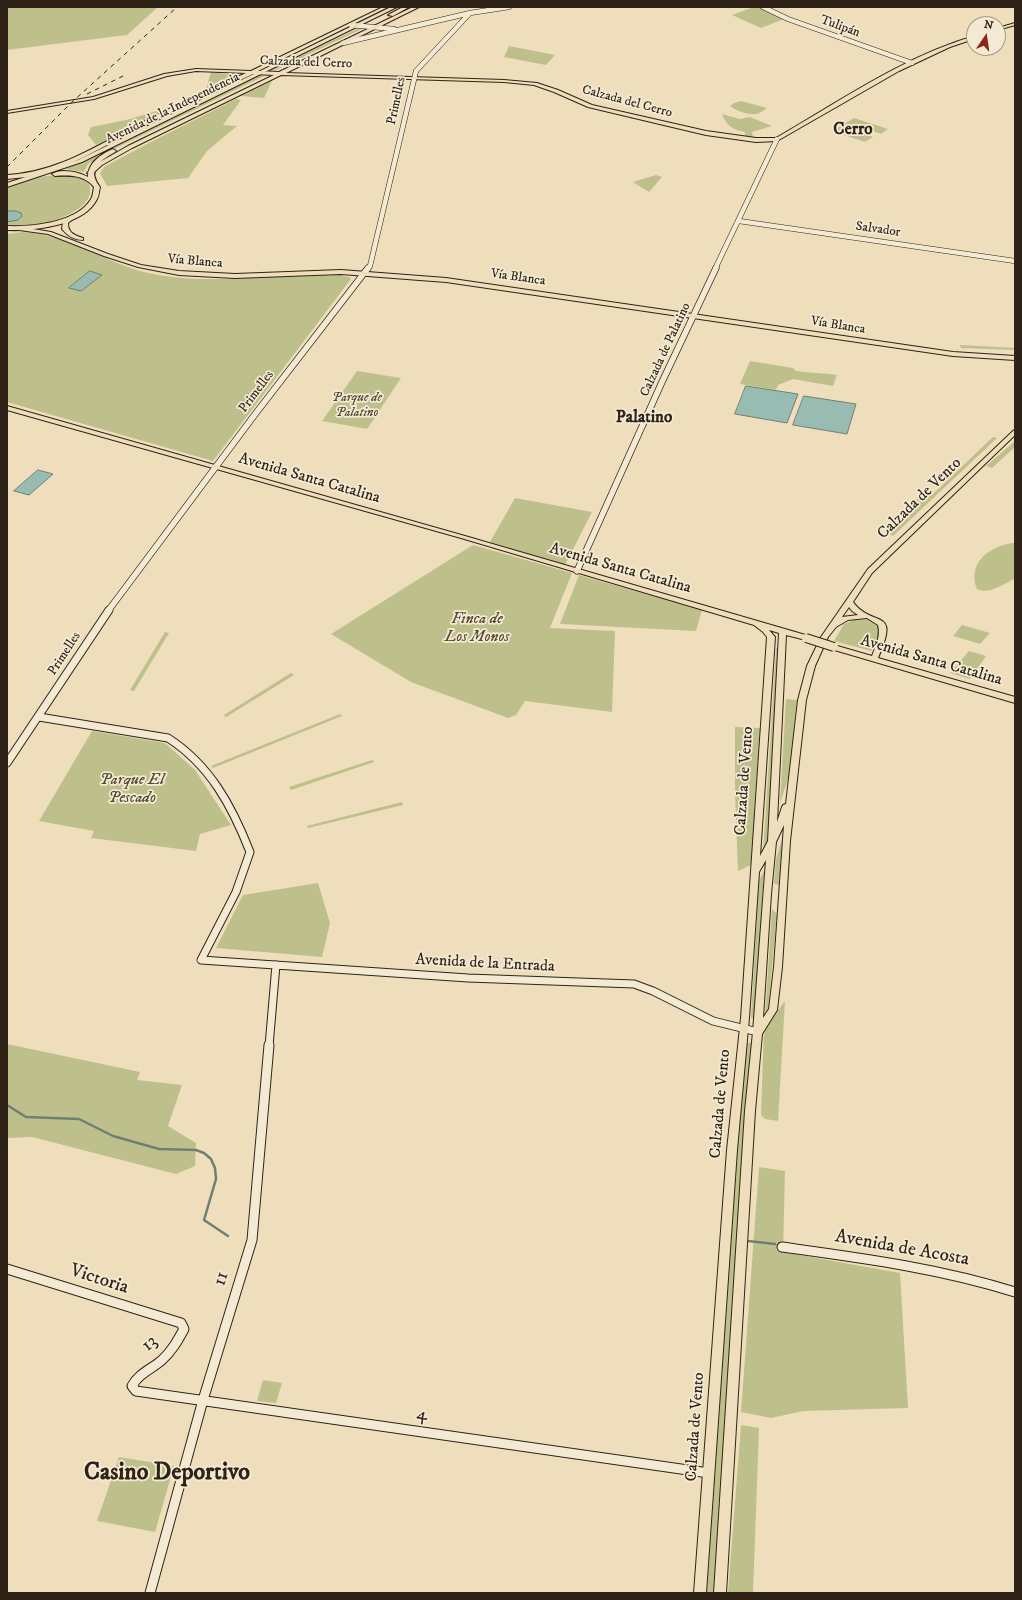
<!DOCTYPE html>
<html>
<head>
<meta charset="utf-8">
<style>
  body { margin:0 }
  #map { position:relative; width:1022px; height:1600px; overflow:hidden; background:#eedebb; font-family:"IM FELL DW Pica",serif }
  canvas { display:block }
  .frame { position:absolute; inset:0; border:8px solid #2f2318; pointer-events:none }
  .north { position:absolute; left:966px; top:16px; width:40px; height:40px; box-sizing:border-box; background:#f4ead3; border:1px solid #a59a88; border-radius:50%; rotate:13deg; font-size:11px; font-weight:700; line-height:16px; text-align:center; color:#2f2318 }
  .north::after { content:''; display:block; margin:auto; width:14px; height:18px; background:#8f2418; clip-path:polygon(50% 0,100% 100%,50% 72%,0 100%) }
</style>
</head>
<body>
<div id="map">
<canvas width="1022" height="1600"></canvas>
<div class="frame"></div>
<div class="north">N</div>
</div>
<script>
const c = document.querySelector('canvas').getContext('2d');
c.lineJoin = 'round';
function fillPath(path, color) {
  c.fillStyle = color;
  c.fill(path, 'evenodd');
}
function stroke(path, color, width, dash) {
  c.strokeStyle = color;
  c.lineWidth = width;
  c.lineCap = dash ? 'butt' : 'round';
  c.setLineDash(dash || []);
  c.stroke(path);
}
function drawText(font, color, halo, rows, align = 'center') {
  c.font = font + ' "IM FELL DW Pica",serif';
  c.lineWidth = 3.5;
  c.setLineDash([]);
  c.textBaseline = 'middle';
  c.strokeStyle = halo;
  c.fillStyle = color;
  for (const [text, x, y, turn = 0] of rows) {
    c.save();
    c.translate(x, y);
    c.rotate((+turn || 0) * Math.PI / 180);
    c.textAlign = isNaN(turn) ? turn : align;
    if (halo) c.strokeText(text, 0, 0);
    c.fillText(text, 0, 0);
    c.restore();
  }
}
fillPath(new Path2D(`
  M 7,7 L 158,7 L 127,35 L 7,50 Z
  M 754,7 L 760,7 L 784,19 L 761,28 L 732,15 Z
  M 361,27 L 366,27 L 278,69 L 268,71 Z
  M 509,46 L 555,55 L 546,65 L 504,57 Z
  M 211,72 L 233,75 L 234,77 L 206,89 Z
  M 259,75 L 264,76 L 114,149 L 88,164 L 84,172 L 65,169 L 89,160 Z
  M 270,76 L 272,77 L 118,150 L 137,140 Z
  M 272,81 L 264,98 L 241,96 Z
  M 236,99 L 241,100 L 223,125 L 237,126 L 207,151 L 188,178 L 107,186 L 100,173 L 104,167 L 143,146 Z
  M 741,101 L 767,108 C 764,110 762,112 759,113 C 752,117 736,111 730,106 L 734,103 Z
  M 177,105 L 96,145 L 88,135 L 91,127 L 126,120 Z
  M 722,114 L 740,119 L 750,117 L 772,126 L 752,132 L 753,137 L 745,136 L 745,132 C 733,130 726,125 722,114 Z
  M 854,118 L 888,129 L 881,134 L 866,129 L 860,132 L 873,137 L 865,142 L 832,131 Z
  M 61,175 L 81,178 L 89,184 C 98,209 53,222 35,225 C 26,227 16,226 7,225 L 7,187 L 35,177 Z
  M 656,175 L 662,177 L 649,192 L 633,182 Z
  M 23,232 C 66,234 103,261 144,272 C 184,282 228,279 269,277 C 292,276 316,276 339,275 L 349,277 L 351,279 L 213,461 L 7,402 L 7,234 Z
  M 960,345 L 1015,348 L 1014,350 L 961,348 Z
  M 750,361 L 793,368 L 796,371 C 810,373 823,373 837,375 L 833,386 L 793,379 L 778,385 L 776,390 L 740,384 Z
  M 357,371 L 401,378 L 367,429 L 322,421 Z
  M 993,437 L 997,438 L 893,536 L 885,531 L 894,523 L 891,519 L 907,508 L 915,507 L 919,493 L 932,495 Z
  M 1015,441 L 1015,447 L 992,468 L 986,466 Z
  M 515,498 L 592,512 L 565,565 L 490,542 Z
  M 1012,543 L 1015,543 L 1014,579 C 1004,584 988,595 977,589 C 967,564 988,547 1012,543 Z
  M 473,545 L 572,573 L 550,628 L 615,631 L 612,712 L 525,701 L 516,715 L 508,718 L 411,682 L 331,634 Z
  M 579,575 L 702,610 L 696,631 L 560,624 Z
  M 857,619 L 869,620 L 878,626 C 880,636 879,645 871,651 L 834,641 L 844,624 Z
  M 962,625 L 990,633 L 980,644 L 953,636 Z
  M 165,632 L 169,633 L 134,691 L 130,690 Z
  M 778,645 L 768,841 L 763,854 L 776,649 Z
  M 969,651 L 986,656 L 970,679 L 950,673 Z
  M 291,673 L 294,675 L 226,717 L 224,715 Z
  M 786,699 L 797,700 L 789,776 L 780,803 Z
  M 340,714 L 342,716 L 213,768 L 211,766 Z
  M 735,727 L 760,728 L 751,865 L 738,871 L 735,793 Z
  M 92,731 L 165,743 L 195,770 L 231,825 L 200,834 L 196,851 L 91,838 L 94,831 L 39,821 Z
  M 372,760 L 374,762 L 291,790 L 289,787 Z
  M 402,802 L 403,805 L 308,828 L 307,826 Z
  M 782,839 L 780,886 L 774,883 L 776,859 Z
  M 764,871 L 756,1018 L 751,1018 L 759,880 Z
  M 318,883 L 330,923 L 322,957 L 216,948 L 243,895 Z
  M 772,909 L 777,914 L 768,1010 L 765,1016 Z
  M 785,1001 L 778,1121 L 765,1119 L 761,1115 L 764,1029 Z
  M 748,1043 L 751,1043 L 752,1045 L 716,1593 L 706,1593 L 744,1056 L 746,1044 Z
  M 7,1044 L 140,1072 L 137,1080 L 182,1085 L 168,1126 L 196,1143 L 195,1166 L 176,1174 L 32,1137 L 7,1138 Z
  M 759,1167 L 785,1171 L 783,1252 L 900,1273 L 908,1408 L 803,1411 L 771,1418 L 741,1412 Z
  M 263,1380 L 282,1383 L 276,1403 L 257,1401 Z
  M 741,1425 L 759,1428 L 753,1593 L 728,1593 Z
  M 119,1457 L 174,1466 L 155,1532 L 97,1521 Z`), '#bec08c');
const water = new Path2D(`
  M 7,211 L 16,211 L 21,213 L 22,216 L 18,220 L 7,222 Z
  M 90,271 L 102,275 L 81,291 L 69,288 Z
  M 746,386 L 798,394 L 787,423 L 735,414 Z
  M 804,396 L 856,404 L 847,434 L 793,425 Z
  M 38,470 L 53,474 L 29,495 L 14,491 Z`);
fillPath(water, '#99bcb2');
stroke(water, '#6f7f74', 1);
stroke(new Path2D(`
  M 7,1105 L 26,1117 L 79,1119 L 113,1136 L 159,1149 L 196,1150 L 204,1153 L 211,1159 L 215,1168 L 216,1179 L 204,1220 L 228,1236
  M 748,1241 L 775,1244`), '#6f7f74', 2.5);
const secondaryFar3 = new Path2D(`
  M 763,7 L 788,19 L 912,63
  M 351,25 L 394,29
  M 343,43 L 470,13 L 509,7
  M 739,221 L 1015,261
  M 368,269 L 370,266 L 416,71 L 470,13
  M 715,269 L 777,139`);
const secondaryFar2 = new Path2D(`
  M 577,571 L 662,382 L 716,268
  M 108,611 L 256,413 L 368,268`);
const secondaryFar1 = new Path2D(`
  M 39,717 L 168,738 C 210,765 232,806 250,852 L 236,892 L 201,960 L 468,978 L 634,984 L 653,991 L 713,1021 L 758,1032
  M 7,763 L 109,610
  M 269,1046 L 276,965`);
const secondary = new Path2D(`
  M 782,1247 C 861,1258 939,1268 1015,1292
  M 7,1269 L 181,1323 L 184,1329 C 178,1340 172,1351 162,1360 C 152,1369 139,1373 132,1386 L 136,1391 L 709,1473
  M 150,1593 L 203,1400 L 252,1240 L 269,1045`);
const primary = new Path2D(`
  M 383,7 L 388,7 L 258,71 L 279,72 L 413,7 L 419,7 L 286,73 L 504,80 L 537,83 L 558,90 L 592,105 L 706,131 L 756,138 L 776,138 C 840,101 903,57 974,36 L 974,39 L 950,47 L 899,71 L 777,141 L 756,142 L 706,135 L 588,107 L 554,92 L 534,85 L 504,82 L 281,75 L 132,148 L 102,165 L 92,174 L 87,173 L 98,163 L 128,146 L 274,75 L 253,74 L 155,120 L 84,157 L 65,166 L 46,172 L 26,177 L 7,179 L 7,175 C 58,172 94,147 139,124 C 174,106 210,90 246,73 L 196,71 L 167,76 L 94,99 L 7,113 L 7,111 L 93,97 L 164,74 L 196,69 L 251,71 Z
  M 1015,23 L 1015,25 L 998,30 L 998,28 Z
  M 72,215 L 75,217 L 68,223 C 68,233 74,235 83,238 L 83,240 C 74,240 68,236 62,229 L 63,221 Z
  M 21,227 L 51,232 L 108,254 L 141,265 L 179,271 L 235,274 L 341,270 L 446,278 L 953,352 L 1015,356 L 1015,360 L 953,356 L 446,282 L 341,274 L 235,278 L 179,275 L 138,267 L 104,256 L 48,234 L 19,230 L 18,229 Z
  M 7,406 L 465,536 L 809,636 L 810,638 L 806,640 L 786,635 L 777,822 L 782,807 L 783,805 L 786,804 L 798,700 L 807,666 L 821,637 L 868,569 L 1013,431 L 1015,430 L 1015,435 L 872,573 L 853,602 C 873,629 901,606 878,658 L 1015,697 L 1015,703 L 831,649 L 830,647 L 834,645 L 872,656 C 876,645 881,636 878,625 L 867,618 L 848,620 L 836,627 L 828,637 L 815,666 L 806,700 L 790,841 L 782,967 L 777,1010 L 762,1034 L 755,1111 L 726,1593 L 714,1593 L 745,1111 L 753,1032 L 766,860 L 759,872 L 749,1018 L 737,1150 L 706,1593 L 694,1593 L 727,1150 L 741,1018 L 767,637 L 763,632 L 754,625 L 461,538 L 7,410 ZM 849,607 L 852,611 L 858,615 L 842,617 ZM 769,630 L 779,633 L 768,841 L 760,856 L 775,637 ZM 784,825 L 774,967 L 769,1009 L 763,1018 L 771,894 L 776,842 Z`);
const highway = new Path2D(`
  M 391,7 L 397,7 L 82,162 L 7,187 L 7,183 L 78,160 Z
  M 403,7 L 409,7 L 393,16 L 388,15 Z
  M 113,149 L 116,151 L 115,152 C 100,161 86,169 100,187 C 99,191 99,196 97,199 C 84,226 33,231 7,230 L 7,226 C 31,227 77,223 91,199 C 93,196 93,191 94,187 C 84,175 70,175 55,176 L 52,174 C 61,168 79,172 88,177 C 88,163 101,154 113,149 Z`);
stroke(secondaryFar3, '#2f2318', 5.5);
stroke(secondaryFar2, '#2f2318', 7);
stroke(secondaryFar1, '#2f2318', 9);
stroke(secondary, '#2f2318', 11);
stroke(primary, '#2f2318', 2);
stroke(highway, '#2f2318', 2);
stroke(secondaryFar3, '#f4ead3', 4.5);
stroke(secondaryFar2, '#f4ead3', 5.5);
stroke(secondaryFar1, '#f4ead3', 7);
stroke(secondary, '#f4ead3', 9);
fillPath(primary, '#eedebb');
fillPath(highway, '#eedebb');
stroke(new Path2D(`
  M 87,94 L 123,76
  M 7,167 L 71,103 L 177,7`), '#2f2318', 1, [4.5, 4.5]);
const primaryBridge = new Path2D(`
  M 806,638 L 834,647`);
stroke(primaryBridge, '#2f2318', 10, []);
stroke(primaryBridge, '#eedebb', 8);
drawText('13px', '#2f2318', '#f4ead3', [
  ["Tulipán",840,27,20],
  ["Calzada del Cerro",306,63,2],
  ["Primelles",397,101,-78],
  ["Calzada del Cerro",627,102,15],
  ["Avenida de la Independencia",173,109,-26],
  ["Salvador",878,230,8],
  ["Vía Blanca",195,262,5],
  ["Vía Blanca",518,278,8],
  ["Vía Blanca",838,326,9],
  ["Calzada de Palatino",666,350,-65],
  ["Primelles",257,392,-53],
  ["Primelles",65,654,-57]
]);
drawText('italic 13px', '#534a35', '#f4ead3', [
  ["Parque de",357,398],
  ["Palatino",357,413]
]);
drawText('16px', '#2f2318', '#f4ead3', [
  ["Avenida Santa Catalina",309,479,16],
  ["Calzada de Vento",920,499,-44],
  ["Avenida Santa Catalina",620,569,16],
  ["Avenida Santa Catalina",931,661,16],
  ["Calzada de Vento",745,781,-86],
  ["Avenida de la Entrada",485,964,3],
  ["Calzada de Vento",721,1104,-85],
  ["Calzada de Vento",696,1427,-86]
]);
drawText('italic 16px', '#534a35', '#f4ead3', [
  ["Finca de",477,620],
  ["Los Monos",477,638],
  ["Parque El",132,781],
  ["Pescado",132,799]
]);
drawText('bold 17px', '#2f2318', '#f4ead3', [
  ["Cerro",853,130],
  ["Palatino",644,418]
]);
drawText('19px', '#2f2318', '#f4ead3', [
  ["Avenida de Acosta",902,1249,10],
  ["11",222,1279,-73],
  ["Victoria",99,1280,18],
  ["13",150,1344,-42],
  ["4",422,1415,8]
]);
drawText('bold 24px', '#2f2318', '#f4ead3', [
  ["Casino Deportivo",167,1474]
]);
</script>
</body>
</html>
